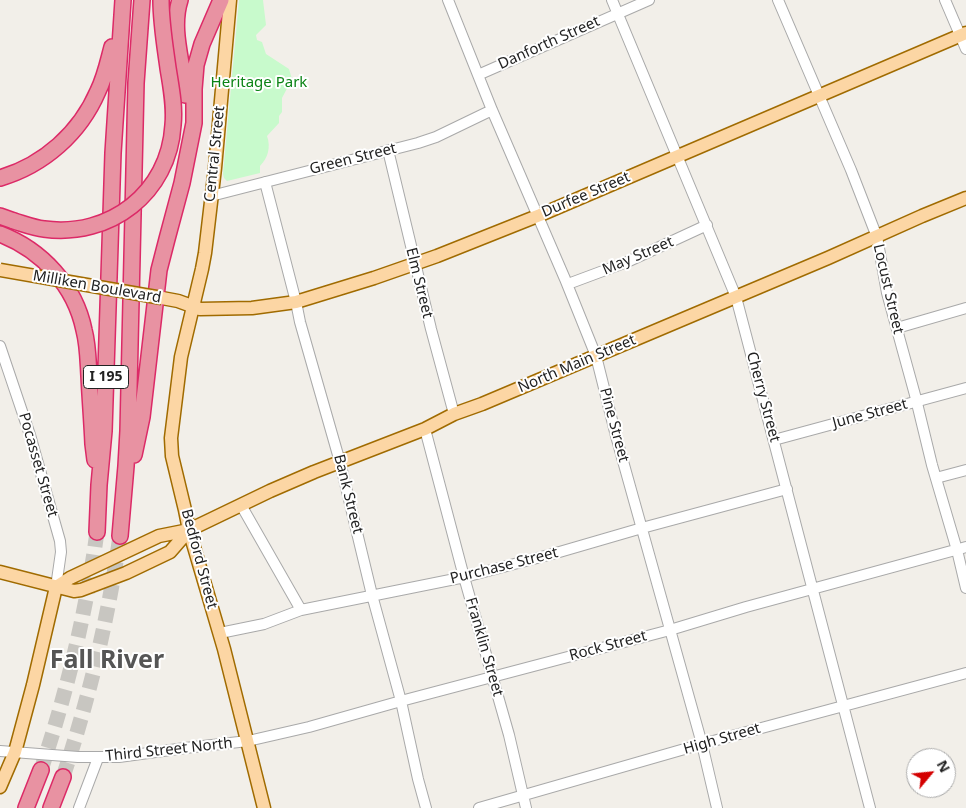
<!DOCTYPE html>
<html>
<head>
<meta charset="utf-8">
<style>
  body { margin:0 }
  #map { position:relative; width:966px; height:808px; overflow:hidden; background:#f2efe9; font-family:"Noto Sans",sans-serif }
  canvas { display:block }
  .north { position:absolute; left:906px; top:748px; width:50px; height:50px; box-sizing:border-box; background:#fff; border:1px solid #a7a7a7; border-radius:50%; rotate:62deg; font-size:14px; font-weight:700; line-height:20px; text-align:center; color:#222 }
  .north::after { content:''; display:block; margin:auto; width:18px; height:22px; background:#d40000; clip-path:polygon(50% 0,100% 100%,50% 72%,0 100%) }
</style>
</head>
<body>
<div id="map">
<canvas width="966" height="808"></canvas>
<div class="north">N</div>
</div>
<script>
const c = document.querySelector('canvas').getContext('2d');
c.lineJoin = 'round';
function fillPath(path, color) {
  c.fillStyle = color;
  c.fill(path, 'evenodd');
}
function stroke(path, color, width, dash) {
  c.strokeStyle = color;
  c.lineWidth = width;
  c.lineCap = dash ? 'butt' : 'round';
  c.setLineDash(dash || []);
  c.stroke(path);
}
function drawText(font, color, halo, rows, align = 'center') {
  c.font = font + ' "Noto Sans",sans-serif';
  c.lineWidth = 4;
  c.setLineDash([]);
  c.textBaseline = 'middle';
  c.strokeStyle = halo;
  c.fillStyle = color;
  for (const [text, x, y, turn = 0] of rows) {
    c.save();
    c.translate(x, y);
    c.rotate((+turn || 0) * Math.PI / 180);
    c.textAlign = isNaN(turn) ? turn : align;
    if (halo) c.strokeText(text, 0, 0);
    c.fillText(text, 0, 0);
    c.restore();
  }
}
fillPath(new Path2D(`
  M 239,0 L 263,0 L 266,25 L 256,35 L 257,40 L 262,42 L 266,54 L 289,69 L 292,79 L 282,98 L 282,112 L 279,116 L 279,123 L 267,136 C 271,147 268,158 260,166 L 260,173 L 227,181 L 224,178 L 223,174 Z`), '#c8facc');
stroke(new Path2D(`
  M 41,770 C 67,692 86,613 97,532
  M 63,777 C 89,699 108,619 120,536`), '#c8c6c1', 15, [15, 8]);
const minor = new Path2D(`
  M 448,0 L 492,110 L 565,279 L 596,356 L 616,436 L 702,744 L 717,808
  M 612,0 L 736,297 L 870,808
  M 778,0 L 851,170 L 877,237 L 887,293 L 915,395 L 932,465 L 957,550 L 966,588
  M 945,0 L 966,49
  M 478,75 L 649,0
  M 388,150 L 431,329 L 454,414
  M 265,182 L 296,302 L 300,322 L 340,462 L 372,595 L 401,701 L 418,779 L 426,808
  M 211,196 L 418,143 L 436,137 L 492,110
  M 568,284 L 627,262 L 707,225
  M 897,328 L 966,308
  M 0,346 L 30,435 L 60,541 L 61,552 L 56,587
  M 425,429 L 464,577 L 509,735 L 526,808
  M 774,440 L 966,388
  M 936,478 L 966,470
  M 241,505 L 301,610
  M 220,633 L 264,624 L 301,610 L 465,577 L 556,553 L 642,528 L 787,489
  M 0,751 L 78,757 L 119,757 L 185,748 L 248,741 L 309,727 L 401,701 L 670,630 L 746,607 L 966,547
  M 79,808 L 98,758
  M 479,808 L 702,744 L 966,673`);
const major = new Path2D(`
  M 230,0 L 215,168 L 205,253 L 202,269 L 181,357 L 171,438 L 172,456 L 185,510 L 189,530 L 224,649 L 264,808
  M 162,298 L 178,301 L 200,309 L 252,308 L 296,302 L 374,278 L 437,256 L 540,215 L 966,33
  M 0,572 L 74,591 L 81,590 L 126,573 L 170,552 L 177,544 L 189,530
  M 56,587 L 70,578 L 159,536 L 189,530 L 270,491 L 314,472 L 425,429 L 454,414 L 482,404 L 828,258 L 922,216 L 966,198
  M 0,787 L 15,752 L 33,685 L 56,587`);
const highway = new Path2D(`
  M 180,0 C 170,31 184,64 185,95
  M 0,178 C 44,165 80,133 98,91 C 105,77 108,62 112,47
  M 0,216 L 14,221
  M 0,234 C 42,250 75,286 84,330 C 88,345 88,360 89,376 C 90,398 92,421 93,444 L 95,460
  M 134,455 L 142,417 L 159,270 L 167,239 L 182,183 L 194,123 L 194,89 L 196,65 L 202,44 L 221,0
  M 97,532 L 99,485 L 104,431 L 113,153 L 123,0
  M 120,536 L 126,466 L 128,431 L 136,83 L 142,0
  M 26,808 L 41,770
  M 51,808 L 63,777`);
stroke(minor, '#a9a9a9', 12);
stroke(major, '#a06b00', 15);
stroke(highway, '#dc2a67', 18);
stroke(minor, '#fff', 10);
stroke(major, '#fcd6a4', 12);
stroke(highway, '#e892a2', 15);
const majorBridge = new Path2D(`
  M 0,270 L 162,298`);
const highwayBridge = new Path2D(`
  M 14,221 C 24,224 34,228 44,229 C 110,238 169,193 173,125 C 175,106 171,87 168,68 C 165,46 161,23 161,0`);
stroke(majorBridge, '#a06b00', 15, []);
stroke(highwayBridge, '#dc2a67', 18, []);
stroke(majorBridge, '#fcd6a4', 12);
stroke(highwayBridge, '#e892a2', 15);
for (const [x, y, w] of [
  [106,377,45]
]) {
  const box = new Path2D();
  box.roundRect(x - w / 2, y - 11.5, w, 23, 4);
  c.fillStyle = '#fff';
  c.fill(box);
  stroke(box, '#222', 1);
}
drawText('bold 14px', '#222', null, [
  ["I 195",106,377]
]);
drawText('15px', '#222', '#fff', [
  ["Danforth Street",549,43,-24],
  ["Central Street",215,154,-84],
  ["Green Street",353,159,-14],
  ["Durfee Street",586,195,-23],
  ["May Street",638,256,-23],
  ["Elm Street",419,283,76],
  ["Milliken Boulevard",97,287,10],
  ["Locust Street",888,289,77],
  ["North Main Street",577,364,-23],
  ["Cherry Street",763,397,75],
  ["June Street",870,414,-15],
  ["Pine Street",614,425,75],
  ["Pocasset Street",38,465,74],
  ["Bank Street",348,494,76],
  ["Bedford Street",199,559,75],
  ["Purchase Street",504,566,-14],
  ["Rock Street",608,646,-15],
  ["Franklin Street",484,647,74],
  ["High Street",722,739,-16],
  ["Third Street North",169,750,-6]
]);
drawText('15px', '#0c8416', '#fff', [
  ["Heritage Park",259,83]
]);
drawText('bold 25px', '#555', '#fff', [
  ["Fall River",107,661]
]);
</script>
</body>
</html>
